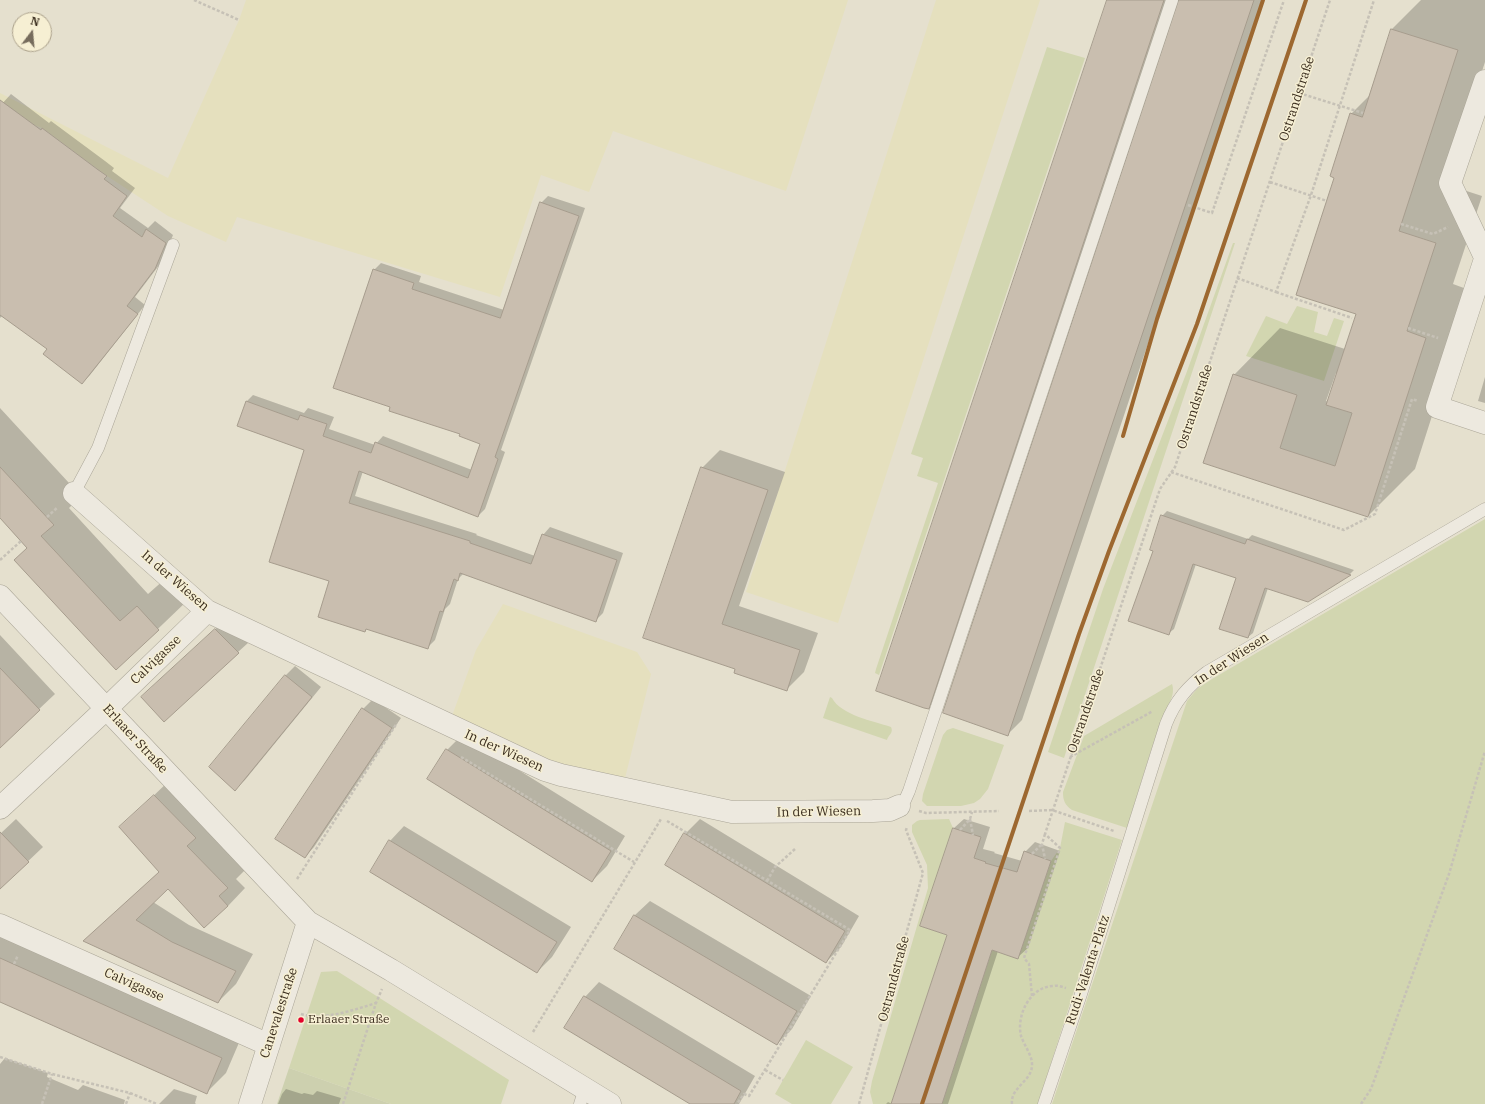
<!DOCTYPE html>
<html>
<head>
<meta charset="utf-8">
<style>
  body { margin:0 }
  #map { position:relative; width:1485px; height:1104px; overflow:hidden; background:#e5e0ce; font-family:"IBM Plex Serif",serif }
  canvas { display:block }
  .north { position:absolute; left:12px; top:12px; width:40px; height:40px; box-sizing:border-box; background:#f6efd3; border:1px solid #aba18b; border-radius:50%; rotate:16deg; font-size:11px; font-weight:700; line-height:16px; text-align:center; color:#3a2d1e }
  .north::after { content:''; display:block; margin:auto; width:14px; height:18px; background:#766c5c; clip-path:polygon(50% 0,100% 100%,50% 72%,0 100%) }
</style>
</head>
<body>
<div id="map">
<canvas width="1485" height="1104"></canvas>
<div class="north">N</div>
</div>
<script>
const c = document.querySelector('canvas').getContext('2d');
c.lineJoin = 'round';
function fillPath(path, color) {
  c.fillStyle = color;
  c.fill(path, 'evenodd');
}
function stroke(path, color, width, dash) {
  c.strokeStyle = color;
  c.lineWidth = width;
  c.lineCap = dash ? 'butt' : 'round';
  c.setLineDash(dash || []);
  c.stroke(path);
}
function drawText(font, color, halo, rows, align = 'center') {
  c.font = font + ' "IBM Plex Serif",serif';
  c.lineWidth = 3;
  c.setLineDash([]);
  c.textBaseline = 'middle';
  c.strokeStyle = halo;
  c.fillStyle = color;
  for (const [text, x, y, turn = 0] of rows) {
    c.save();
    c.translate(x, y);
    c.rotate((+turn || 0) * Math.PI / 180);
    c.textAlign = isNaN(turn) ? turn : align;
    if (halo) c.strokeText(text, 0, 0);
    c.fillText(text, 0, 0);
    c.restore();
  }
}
fillPath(new Path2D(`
  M 246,0 L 848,0 L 786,191 L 613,131 L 589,192 L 541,175 L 500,297 L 237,217 L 226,242 L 168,216 L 107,176 L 42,128 L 34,125 L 0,104 L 0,93 L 168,178 L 239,20 Z
  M 936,0 L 1040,0 L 838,623 L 746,592 Z
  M 503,604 L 637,652 L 651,674 L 624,782 L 551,764 L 452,716 L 476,650 Z`), '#e5e0be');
fillPath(new Path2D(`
  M 1047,47 L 1085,58 L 879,675 L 875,673 L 876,669 L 938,483 L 917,476 L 923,458 L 911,454 Z
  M 1233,243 L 1235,243 L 1064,758 L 1048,752 L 1103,589 L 1186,374 Z
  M 1297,306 L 1318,312 L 1314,332 L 1327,336 L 1334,318 L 1344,321 L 1324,381 L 1246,356 L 1266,316 L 1287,324 Z
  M 1485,519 L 1485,1104 L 1052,1104 L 1187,701 L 1197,689 L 1212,679 Z
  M 1172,684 C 1176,695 1167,707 1163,716 C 1149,753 1139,791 1127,828 L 1072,810 C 1065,805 1063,801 1063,792 L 1084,736 Z
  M 830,697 L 832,698 C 841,715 873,721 891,727 C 894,733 888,735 887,740 L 823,718 Z
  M 953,728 L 1004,745 L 988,789 L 980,799 L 974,803 L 961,806 L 927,806 L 922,801 L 923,794 L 943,735 L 947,730 Z
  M 949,819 L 953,828 L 921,926 L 947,935 L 891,1104 L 873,1104 L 870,1092 L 872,1081 L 928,888 L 927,865 L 912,832 L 912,825 L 917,821 L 920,820 Z
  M 1065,822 L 1122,840 L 1038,1104 L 942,1104 L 992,950 L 1018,958 L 1051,861 L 1060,848 Z
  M 337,971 L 509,1080 L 501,1104 L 391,1104 L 289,1068 L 321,972 Z
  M 806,1040 L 853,1067 L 831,1104 L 792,1104 L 775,1094 Z`), '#d2d6b0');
fillPath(new Path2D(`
  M 289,1068 L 391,1104 L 277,1104 Z`), '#cdd0af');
fillPath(new Path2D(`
  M 1108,0 L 1173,0 L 943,693 L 928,707 Z
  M 1180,0 L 1263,0 L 1022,720 L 1007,735 Z
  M 1421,0 L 1485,0 L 1485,62 L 1445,184 L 1482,196 L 1453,284 L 1472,291 L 1415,469 L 1368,516 L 1205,463 L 1234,375 L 1280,328 L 1345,349 L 1357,314 L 1336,178 L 1351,114 L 1371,94 L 1392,29 ZM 1336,373 L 1337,373 L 1328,402 L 1326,401 Z
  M 11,94 L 49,123 L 51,121 L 105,161 L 114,168 L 112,171 L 135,188 L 120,208 L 148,228 L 155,221 L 173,235 L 163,260 L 135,297 L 145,305 L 90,375 L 82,383 L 49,349 L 2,316 L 0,318 L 0,106 Z
  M 548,196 L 585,208 L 501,450 L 505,452 L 485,509 L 478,516 L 363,471 L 355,496 L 477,534 L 476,535 L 535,556 L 543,535 L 550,527 L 623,553 L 603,613 L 596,620 L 464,573 L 458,579 L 450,604 L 445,609 L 435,640 L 428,647 L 367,628 L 365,631 L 330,580 L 306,450 L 246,402 L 253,395 L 304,413 L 308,408 L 334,417 L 329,429 L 375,445 L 383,436 L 472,470 L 481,443 L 461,434 L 391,406 L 374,270 L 381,263 L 421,276 L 419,282 L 504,310 L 541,203 Z
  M 1485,377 L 1485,403 L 1478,401 Z
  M 0,408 L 81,496 L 69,508 L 148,594 L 165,579 L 187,601 L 116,669 L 28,547 L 0,517 Z
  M 720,450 L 785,472 L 739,606 L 818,633 L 804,672 L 786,690 L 736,668 L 644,637 L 702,468 Z
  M 1167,511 L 1248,539 L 1252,535 L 1354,570 L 1350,574 L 1307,601 L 1268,588 L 1253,633 L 1248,637 L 1237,578 L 1196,564 L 1174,629 L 1169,633 L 1154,550 L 1162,516 Z
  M 225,620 L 248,643 L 238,652 L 152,687 Z
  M 0,635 L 55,694 L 0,746 Z
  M 295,666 L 321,687 L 245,780 L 235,789 L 210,767 L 286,675 Z
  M 373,699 L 401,718 L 314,847 L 305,857 L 363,709 Z
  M 462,735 L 625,836 L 607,866 L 592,881 L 447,750 Z
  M 172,778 L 245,870 L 236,879 L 245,888 L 228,906 L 168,887 L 153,902 L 189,925 L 253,954 L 236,984 L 218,1002 L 85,941 L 160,871 L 121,827 Z
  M 16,819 L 43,847 L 0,888 L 0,834 Z
  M 700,819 L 859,916 L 841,947 L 826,962 L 685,834 Z
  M 964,819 L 990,827 L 983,849 L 995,852 L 994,853 L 1022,861 L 1025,852 L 1035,842 L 1060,851 L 1028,948 L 1018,957 L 998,951 L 948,1104 L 886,1104 L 888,1102 L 892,1104 L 949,934 L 954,828 Z
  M 404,826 L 571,927 L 552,957 L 537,972 L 390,841 Z
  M 650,901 L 811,996 L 792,1029 L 777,1044 L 615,949 L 635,915 Z
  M 0,929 L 241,1038 L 226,1073 L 207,1092 L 0,1001 Z
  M 599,982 L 755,1076 L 739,1104 L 692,1104 L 585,997 Z
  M 5,1058 L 48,1073 L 47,1077 L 78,1090 L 83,1085 L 125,1100 L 124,1104 L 0,1104 L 0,1064 Z
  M 174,1089 L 197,1096 L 195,1103 L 196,1104 L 159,1104 Z
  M 286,1089 L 302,1094 L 304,1093 L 313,1095 L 317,1091 L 341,1098 L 339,1104 L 278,1104 L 282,1094 Z`), '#0003');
const building = new Path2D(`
  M 1107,0 L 1164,0 L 929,709 L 924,708 L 876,691 Z
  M 1179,0 L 1254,0 L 1008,736 L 943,713 Z
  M 1391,29 L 1458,50 L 1399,231 L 1436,243 L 1407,331 L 1426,338 L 1368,517 L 1203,463 L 1233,374 L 1297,395 L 1280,448 L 1335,466 L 1352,413 L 1326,405 L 1356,314 L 1296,295 L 1334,178 L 1330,176 L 1350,113 L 1362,117 Z
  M 0,100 L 41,130 L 42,128 L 97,169 L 107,176 L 104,179 L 127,196 L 113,216 L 142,237 L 146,229 L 166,243 L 155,269 L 127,306 L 138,314 L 82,384 L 43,354 L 47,349 L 0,315 Z
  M 540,202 L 579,216 L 495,457 L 498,459 L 478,517 L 359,471 L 349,503 L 470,541 L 470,543 L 531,564 L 542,534 L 617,560 L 596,622 L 460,573 L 458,581 L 454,579 L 443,612 L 440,611 L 428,649 L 366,629 L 365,632 L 318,617 L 329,581 L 269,562 L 304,450 L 237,426 L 246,401 L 298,420 L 300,415 L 327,424 L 323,436 L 371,453 L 375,442 L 468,478 L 480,444 L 459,436 L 460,434 L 389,411 L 390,407 L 333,388 L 373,269 L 414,283 L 412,289 L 500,318 Z
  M 0,467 L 54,525 L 41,536 L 120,621 L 137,606 L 159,630 L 116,670 L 14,560 L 27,548 L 0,518 Z
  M 701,467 L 768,490 L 722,624 L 800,650 L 787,691 L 734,673 L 735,669 L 643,638 Z
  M 1161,515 L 1245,544 L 1247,539 L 1351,575 L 1308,602 L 1265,588 L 1248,638 L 1219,629 L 1236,578 L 1193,564 L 1169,635 L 1128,621 L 1153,551 L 1150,550 Z
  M 215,629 L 239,653 L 164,722 L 141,697 Z
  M 0,668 L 40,710 L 0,748 Z
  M 285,675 L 312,697 L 235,791 L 209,767 Z
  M 362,708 L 392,728 L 305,858 L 275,839 Z
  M 446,749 L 611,851 L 592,882 L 427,779 Z
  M 154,795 L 196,838 L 187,846 L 228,888 L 219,896 L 228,906 L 204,928 L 168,889 L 136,920 L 172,942 L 236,971 L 218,1003 L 83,941 L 159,872 L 119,827 Z
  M 953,828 L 981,837 L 974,858 L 986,862 L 985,863 L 1017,872 L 1024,851 L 1051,861 L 1018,959 L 992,950 L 942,1104 L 891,1104 L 947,935 L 920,926 Z
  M 0,832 L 29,862 L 0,889 Z
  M 684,833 L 845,931 L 826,963 L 665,865 Z
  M 389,840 L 557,942 L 537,973 L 370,872 Z
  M 634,915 L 797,1011 L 777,1045 L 614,949 Z
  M 0,958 L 222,1058 L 207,1094 L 0,1002 Z
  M 584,996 L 741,1091 L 734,1104 L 690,1104 L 564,1028 Z`);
fillPath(building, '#c9beaf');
stroke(building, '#a69c8d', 1);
const lane = new Path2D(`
  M 74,493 L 98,448 L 173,245
  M 899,806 L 905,800 L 909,791 L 1172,0
  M 580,1104 L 585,1088
  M 1044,1104 L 1081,994 L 1166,724 C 1175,701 1188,686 1207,672 L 1485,509`);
const street = new Path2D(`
  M 1485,81 L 1450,183 L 1485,257
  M 1485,259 L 1437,407 L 1485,423
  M 74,493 L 207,611 L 545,770 L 561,775 L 732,812 L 873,811 L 890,810 L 899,806
  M 0,596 L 308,922 L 391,970 L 610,1104
  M 0,808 L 107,708 L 207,611
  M 0,925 L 269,1045
  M 250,1104 L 308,922`);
stroke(lane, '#aaa597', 13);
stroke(street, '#aaa597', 23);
stroke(new Path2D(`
  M 194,0 L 239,20
  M 1299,93 L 1363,113
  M 1270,182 L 1327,201
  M 1188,205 L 1212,213 L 1284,0
  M 1401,224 L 1433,234 L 1448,227
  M 1237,278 L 1276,292 L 1311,195 L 1374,0
  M 1276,292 L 1352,318
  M 1408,328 L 1438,338
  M 1171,472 L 1344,530 L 1375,514 L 1412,399 L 1418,401
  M 47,517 L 58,507
  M 0,560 L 21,541
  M 461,757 L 634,862
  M 1070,757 L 1153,711
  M 919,811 L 926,813 L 999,811
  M 1029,811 L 1052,810 L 1114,831
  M 970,819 L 973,835
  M 667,821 L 850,930 L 749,1096 L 744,1094 L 737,1104
  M 960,830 L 970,819 L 972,812
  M 1045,834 L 1042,844 L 1045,859
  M 1032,854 L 1042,844
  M 297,879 L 397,723
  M 767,881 L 775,867 L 795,849
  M 14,964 L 18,955
  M 1032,996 L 1029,964 L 1024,958 L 1060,848 L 1045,834 L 1160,489 L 1175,467 L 1330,0
  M 301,1014 C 322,1021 354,1010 376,1003
  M 533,1032 L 661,819
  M 0,1057 L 52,1074 L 130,1093 L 157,1104
  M 765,1070 L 783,1080
  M 42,1104 L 52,1074
  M 126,1104 L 130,1093
  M 343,1104 L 376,1003 L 382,989
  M 859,1104 L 923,873 L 906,830 L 907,827
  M 1012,1104 C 1010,1087 1033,1081 1032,1064 C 1032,1055 1024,1045 1021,1036 C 1016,1014 1031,986 1054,986 C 1058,985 1062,987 1066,988
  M 1361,1104 L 1371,1089 L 1449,874 L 1485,751`), '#c6c1b6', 2.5, [3, 2]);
stroke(lane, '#ede9df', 12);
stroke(street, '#ede9df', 22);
stroke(new Path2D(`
  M 1123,436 L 1157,319 L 1263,0
  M 922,1104 L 1079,634 L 1109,551 L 1197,324 L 1306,0`), '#9d6830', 4);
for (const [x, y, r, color] of [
  [301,1020,3.5,"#e4002b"]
]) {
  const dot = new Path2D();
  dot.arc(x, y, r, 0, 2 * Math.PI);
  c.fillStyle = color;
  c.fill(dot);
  stroke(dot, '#f6efd3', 1.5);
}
drawText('12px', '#3a2d1e', '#f6efd3', [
  ["Erlaaer Straße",308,1020]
], 'left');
drawText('13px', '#3a2d1e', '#f6efd3', [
  ["Ostrandstraße",1297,99,-72],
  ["Ostrandstraße",1195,407,-72],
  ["In der Wiesen",175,581,41],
  ["In der Wiesen",1232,659,-33],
  ["Calvigasse",156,660,-44],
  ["Ostrandstraße",1086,711,-71],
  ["Erlaaer Straße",135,739,47],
  ["In der Wiesen",504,751,24],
  ["In der Wiesen",819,812,-1],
  ["Rudi-Valenta-Platz",1088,970,-72],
  ["Ostrandstraße",894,979,-75],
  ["Calvigasse",134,985,24],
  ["Canevalestraße",279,1013,-72]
]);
</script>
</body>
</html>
